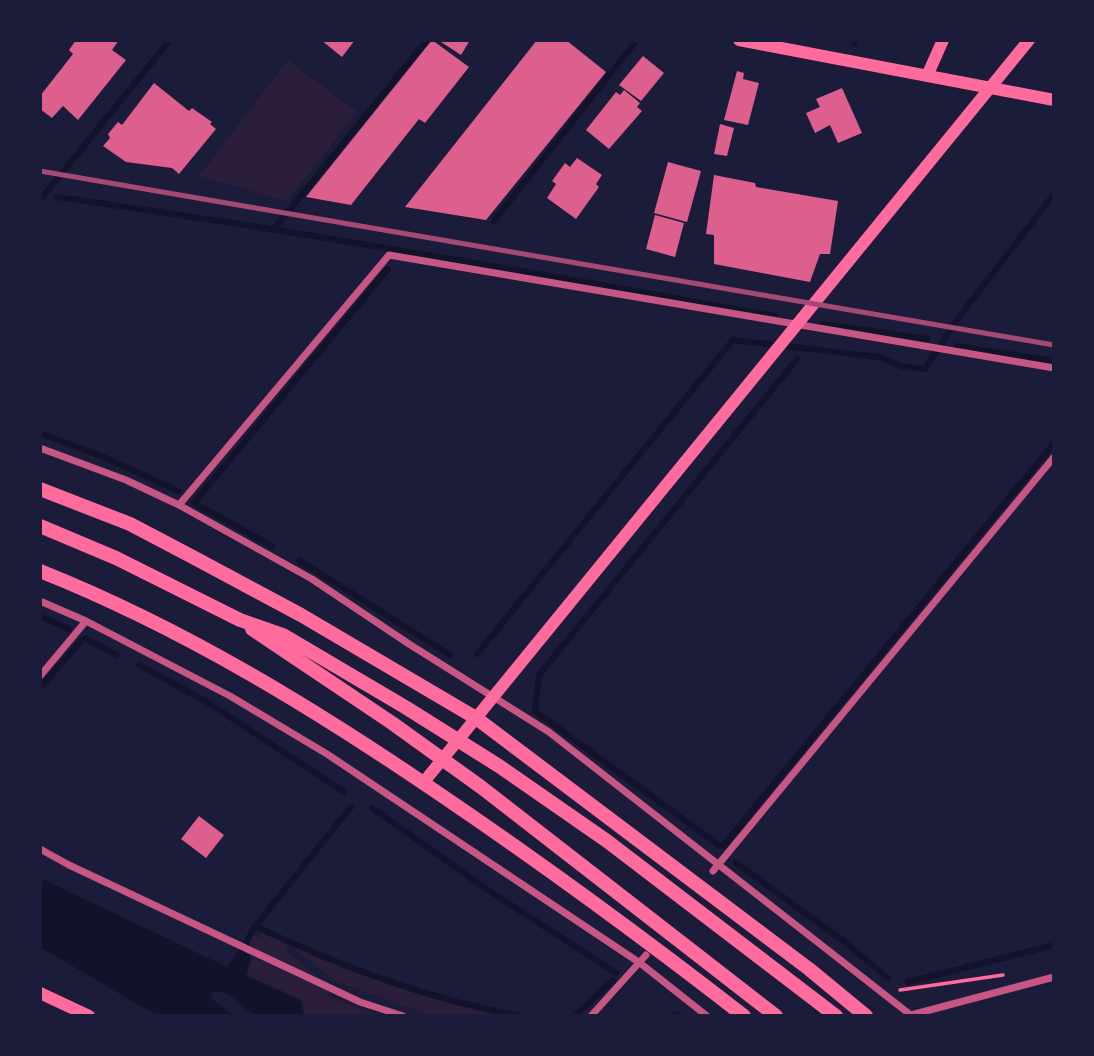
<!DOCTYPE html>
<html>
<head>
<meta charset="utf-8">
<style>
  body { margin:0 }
  #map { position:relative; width:1094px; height:1056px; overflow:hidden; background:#1b1b3a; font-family:"Asap Condensed",sans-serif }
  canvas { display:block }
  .frame { position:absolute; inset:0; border:42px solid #1b1b3a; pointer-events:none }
</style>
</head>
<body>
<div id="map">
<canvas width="1094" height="1056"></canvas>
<div class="frame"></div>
</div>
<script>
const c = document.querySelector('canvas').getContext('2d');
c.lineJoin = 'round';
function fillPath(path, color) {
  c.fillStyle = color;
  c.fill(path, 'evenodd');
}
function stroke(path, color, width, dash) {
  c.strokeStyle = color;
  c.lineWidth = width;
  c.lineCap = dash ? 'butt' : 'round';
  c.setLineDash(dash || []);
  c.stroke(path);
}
fillPath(new Path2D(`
  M 288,60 L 357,112 L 287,201 L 199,176 Z
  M 264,931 C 348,969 426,1000 517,1016 L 433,1016 L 337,982 L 289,944 L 285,949 L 316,977 L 247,944 L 251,934 L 260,938 Z
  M 253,957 L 330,992 L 327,996 L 380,1016 L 305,1016 L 302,1000 L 247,975 Z`), '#2a1e3b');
fillPath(new Path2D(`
  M 40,878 L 227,967 L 239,950 L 251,956 L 246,976 L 300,1000 L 303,1016 C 291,1016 263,1019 253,1014 C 239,1007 229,986 211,993 L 212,999 L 234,1016 L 158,1016 L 40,947 Z`), '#12122b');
stroke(new Path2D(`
  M 854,43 L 856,40
  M 57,197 C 298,231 537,273 776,316
  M 40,200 L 170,40
  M 494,221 L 637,40
  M 274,229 L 427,40
  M 823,324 L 927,339
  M 957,346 L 1054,361
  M 797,359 L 539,675 L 535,711 L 720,846 L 723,846 L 1054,443
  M 40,433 L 106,458 L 178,491
  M 272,546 L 194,503 L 388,269
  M 299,560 L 450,655
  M 40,616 L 69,629
  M 477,654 L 733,340 L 879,357 L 901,366 L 925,369 L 959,317 L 1054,194
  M 139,665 L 207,702 L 344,792
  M 40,688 L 84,638 L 117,655
  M 372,808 L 488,890 L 616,973
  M 736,863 L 841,939 L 888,978
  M 255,926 C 340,967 428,999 520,1016
  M 243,950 L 253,929 L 351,807
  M 908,982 L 1054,945
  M 575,1016 L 613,980
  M 674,1016 L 679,1015`), '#12122b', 6);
fillPath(new Path2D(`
  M 76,40 L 119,40 L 112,50 L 126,60 L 78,120 L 63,106 L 52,118 L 40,109 L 40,96 L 73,54 L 69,50 Z
  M 321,40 L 355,40 L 342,57 Z
  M 432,40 L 469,67 L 425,123 L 419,119 L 351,205 L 306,197 Z
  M 438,40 L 470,40 L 461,55 Z
  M 537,40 L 566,40 L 606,72 L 486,220 L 405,207 Z
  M 643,56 L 664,73 L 641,101 L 619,85 Z
  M 737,71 L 744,73 L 743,79 L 759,83 L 748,125 L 724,120 Z
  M 154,83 L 189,111 L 192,108 L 212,122 L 210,124 L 216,129 L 179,174 L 172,168 L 126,162 L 103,146 L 110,138 L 108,134 L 118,122 L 122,125 Z
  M 842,88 L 862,133 L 838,143 L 830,125 L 815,133 L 806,113 L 820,107 L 816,99 Z
  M 624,90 L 640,103 L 637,107 L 642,111 L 609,149 L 586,130 L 616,92 L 620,95 Z
  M 720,124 L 734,128 L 727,156 L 714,154 Z
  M 577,158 L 602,175 L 596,184 L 599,187 L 576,219 L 547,198 L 556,184 L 552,181 L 565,163 L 570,167 Z
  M 668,162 L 701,171 L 687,222 L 654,213 Z
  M 714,175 L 755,183 L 756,187 L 838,201 L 830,254 L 820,254 L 810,282 L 714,264 L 714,235 L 706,234 Z
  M 655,215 L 684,223 L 675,257 L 646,249 Z
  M 199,816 L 224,835 L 206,858 L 181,839 Z`), '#dd5f8e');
stroke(new Path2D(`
  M 900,990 L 1003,975`), '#ff6b9d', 3.5);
stroke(new Path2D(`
  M 40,448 L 126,480 L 179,505 L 312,579 L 409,644 L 549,732 L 912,1016
  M 179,505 L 389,255 L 1054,368
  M 40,601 L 86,621 L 230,696 L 327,754 L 640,963 L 707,1016
  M 40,676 L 86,621
  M 40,849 L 69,865 L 360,1002 L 403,1016
  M 713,871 L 1054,457
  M 911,1015 L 1054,977
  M 591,1016 L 646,955`), '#c65784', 7);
stroke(new Path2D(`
  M 739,40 L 1054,100
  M 927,76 L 943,40
  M 423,783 L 1029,40
  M 40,993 L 89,1016`), '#ff6b9d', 12);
stroke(new Path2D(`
  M 40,489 L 130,524 L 189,555 L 301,615 L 476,718 L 809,969 L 866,1016
  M 40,526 L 116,558 L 240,620 L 283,635 L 405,707 L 499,766 L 607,841 L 836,1016
  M 40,571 C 183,628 315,709 441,795 C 544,865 645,939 744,1016
  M 252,629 L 392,723 L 481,787 L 776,1016`), '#ff6b9d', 14);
stroke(new Path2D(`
  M 40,171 L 1054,345`), '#a44b75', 5);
</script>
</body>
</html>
